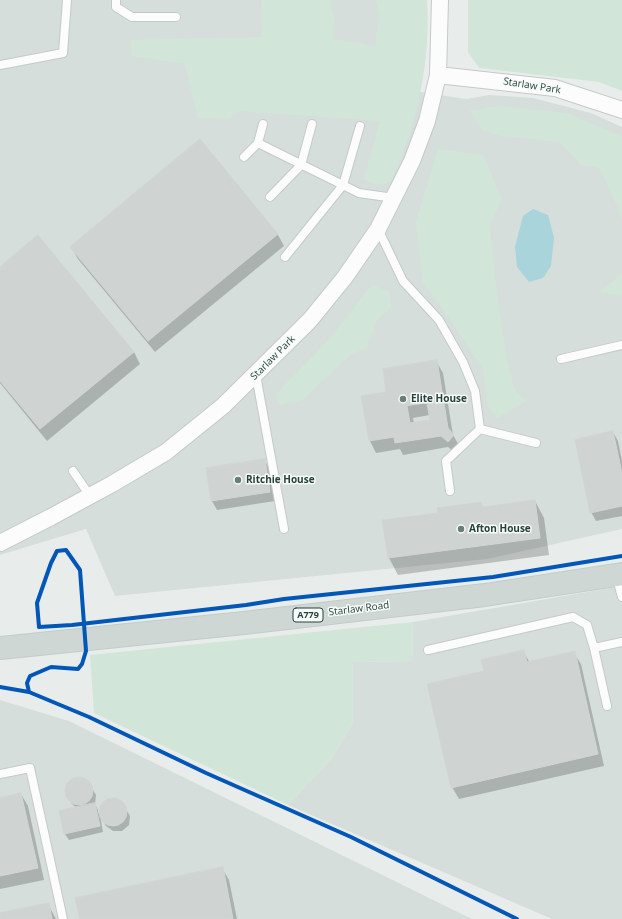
<!DOCTYPE html>
<html>
<head>
<meta charset="utf-8">
<style>
  body { margin:0 }
  canvas { display:block; background:#e8edeb }
</style>
</head>
<body>
<canvas width="622" height="919"></canvas>
<script>
const c = document.querySelector('canvas').getContext('2d');
c.lineJoin = 'round';
function fillPath(path, color) {
  c.fillStyle = color;
  c.fill(path, 'evenodd');
}
function stroke(path, color, width, dash) {
  c.strokeStyle = color;
  c.lineWidth = width;
  c.lineCap = dash ? 'butt' : 'round';
  c.setLineDash(dash || []);
  c.stroke(path);
}
function drawText(font, color, halo, rows, align = 'center') {
  c.font = font + ' "Open Sans",sans-serif';
  c.lineWidth = 3;
  c.setLineDash([]);
  c.textBaseline = 'middle';
  c.strokeStyle = halo;
  c.fillStyle = color;
  for (const [text, x, y, turn = 0] of rows) {
    c.save();
    c.translate(x, y);
    c.rotate((+turn || 0) * Math.PI / 180);
    c.textAlign = isNaN(turn) ? turn : align;
    if (halo) c.strokeText(text, 0, 0);
    c.fillText(text, 0, 0);
    c.restore();
  }
}
fillPath(new Path2D(`
  M 0,0 L 417,0 L 408,90 L 466,99 L 489,95 L 533,98 L 591,113 L 622,127 L 622,529 L 487,559 L 115,596 L 86,529 L 0,555 Z
  M 622,586 L 622,919 L 552,919 L 288,805 L 332,758 L 353,722 L 353,662 L 412,661 L 413,622 Z
  M 0,700 L 69,721 L 472,919 L 0,919 Z`), '#d6dedb');
fillPath(new Path2D(`
  M 261,0 L 330,0 L 334,19 L 333,39 L 375,46 L 379,17 L 376,0 L 427,0 C 431,62 417,123 392,180 C 381,187 375,185 364,179 L 380,121 L 239,111 L 229,119 L 198,118 L 185,64 L 132,56 L 131,40 L 262,37 Z
  M 468,0 L 622,0 L 622,91 L 599,82 L 479,68 L 468,52 Z
  M 499,106 L 567,113 L 622,137 L 622,221 L 621,215 L 600,168 L 581,165 L 560,142 L 504,136 L 483,131 L 470,111 Z
  M 438,149 L 483,155 L 502,199 L 490,224 L 495,280 L 506,356 L 514,389 L 526,401 L 497,418 L 488,406 L 483,369 L 447,315 L 423,283 L 416,222 Z
  M 622,273 L 622,296 L 600,292 Z
  M 372,285 L 390,292 L 391,308 L 377,320 L 367,348 L 351,354 L 301,401 L 280,405 L 276,394 L 327,342 Z
  M 413,622 L 412,661 L 353,662 L 353,722 L 332,758 L 288,805 L 94,713 L 90,655 Z`), '#d1e6d8');
fillPath(new Path2D(`
  M 533,209 L 548,215 L 554,238 L 551,266 L 543,278 L 529,282 L 517,267 L 515,247 L 523,216 Z`), '#a9d4db');
fillPath(new Path2D(`
  M 200,141 L 278,235 L 284,246 L 155,352 L 78,259 L 71,247 Z
  M 38,237 L 134,352 L 140,364 L 47,441 L 0,383 L 0,268 Z
  M 436,361 L 443,373 L 453,435 L 460,447 L 455,453 L 448,447 L 403,455 L 400,449 L 376,453 L 370,441 L 363,397 L 387,393 ZM 430,415 L 431,421 L 414,424 L 413,418 Z
  M 613,432 L 618,441 L 622,461 L 622,516 L 596,521 L 591,512 Z
  M 264,460 L 270,469 L 275,501 L 217,510 L 212,501 Z
  M 535,501 L 544,518 L 549,555 L 398,575 L 389,558 L 384,521 L 439,514 L 481,503 L 483,508 Z
  M 523,651 L 530,663 L 574,653 L 581,664 L 604,766 L 459,799 L 452,787 L 485,671 Z
  M 79,777 L 87,780 L 96,795 L 95,804 L 98,810 L 98,814 L 105,802 L 113,799 L 122,802 L 130,816 L 129,825 L 122,831 L 113,831 L 106,826 L 100,815 L 103,832 L 69,840 L 65,834 L 60,812 L 77,808 L 72,804 L 68,798 L 66,789 L 70,781 Z
  M 21,794 L 28,806 L 44,880 L 0,889 L 0,799 Z
  M 222,868 L 229,880 L 237,919 L 81,919 Z
  M 48,904 L 56,919 L 0,919 L 0,914 Z`), '#0003');
const building = new Path2D(`
  M 200,139 L 278,234 L 148,341 L 70,247 Z
  M 38,235 L 134,352 L 40,429 L 0,381 L 0,267 Z
  M 437,360 L 448,428 L 454,435 L 448,442 L 441,436 L 395,443 L 394,437 L 369,441 L 361,396 L 386,392 L 383,369 ZM 427,403 L 430,420 L 410,423 L 407,406 Z
  M 613,431 L 622,473 L 622,506 L 590,513 L 575,440 Z
  M 265,459 L 270,492 L 211,501 L 206,468 Z
  M 535,500 L 540,538 L 388,558 L 382,520 L 438,513 L 437,508 L 481,502 L 482,507 Z
  M 524,650 L 527,662 L 575,651 L 598,754 L 451,788 L 427,684 L 484,671 L 481,660 Z
  M65 791a14 14 0 1 1 28 0a14 14 0 1 1-28 0Z
  M 21,793 L 38,868 L 0,876 L 0,798 Z
  M99 812a14 14 0 1 1 28 0a14 14 0 1 1-28 0Z
  M 95,803 L 100,826 L 64,834 L 59,811 Z
  M 223,867 L 233,919 L 80,919 L 75,898 Z
  M 49,903 L 52,919 L 0,919 L 0,913 Z`);
fillPath(building, '#cfd4d2');
stroke(building, '#d1d6d4', 1);
const service = new Path2D(`
  M 116,0 L 116,7 L 132,17 L 176,17
  M 0,65 L 63,53 L 67,0
  M 258,143 L 359,193 L 394,198
  M 244,157 L 258,143 L 263,124
  M 270,197 L 301,165 L 312,124
  M 378,229 L 403,281 L 439,320 L 463,362 L 475,391 L 480,429 L 446,461 L 450,491
  M 285,257 L 343,185 L 360,126
  M 561,359 L 622,345
  M 256,375 L 284,529
  M 480,429 L 536,443
  M 73,471 L 90,496
  M 616,575 L 622,597
  M 594,648 L 607,706
  M 428,650 L 573,617 L 587,625 L 594,648 L 622,642
  M 0,774 L 30,768 L 63,919`);
const minor = new Path2D(`
  M 440,0 L 438,75 L 555,88 L 622,110
  M 0,543 L 51,517 L 112,484 L 166,452 L 223,406 L 310,320 L 345,277 L 378,229 L 412,161 L 427,121 L 438,75`);
const primary = new Path2D(`
  M 0,648 L 244,623 L 485,595 L 622,574`);
stroke(service, '#c5cac8', 10);
stroke(minor, '#c5cac8', 18);
stroke(primary, '#c3ccc9', 24);
stroke(service, '#fcfcfc', 8);
stroke(minor, '#fcfcfc', 16);
stroke(primary, '#cfd7d5', 22);
stroke(new Path2D(`
  M 0,687 L 29,692 L 89,717 L 206,773 L 351,837 L 517,919
  M 29,692 L 27,683 L 30,676 L 51,667 L 78,669 L 82,664 L 86,651 L 80,570 L 66,550 L 57,551 L 51,563 L 37,603 L 39,627 L 72,625 L 246,605 L 284,599 L 493,577 L 622,556`), '#0057b8', 4);
for (const [x, y, r, color] of [
  [403,399,4,"#697e78"],
  [238,480,4,"#697e78"],
  [461,529,4,"#697e78"]
]) {
  const dot = new Path2D();
  dot.arc(x, y, r, 0, 2 * Math.PI);
  c.fillStyle = color;
  c.fill(dot);
  stroke(dot, '#f7fbf9', 1.5);
}
for (const [x, y, w] of [
  [308,615,30]
]) {
  const box = new Path2D();
  box.roundRect(x - w / 2, y - 7, w, 14, 3);
  c.fillStyle = '#f7fbf9';
  c.fill(box);
  stroke(box, '#24423a', 1);
}
drawText('bold 9px', '#24423a', null, [
  ["A779",308,615]
]);
drawText('10px', '#24423a', '#f7fbf9', [
  ["Starlaw Park",532,86,9],
  ["Starlaw Park",273,358,-45],
  ["Starlaw Road",359,609,-7]
]);
drawText('bold 10px', '#24423a', '#f7fbf9', [
  ["Elite House",411,399],
  ["Ritchie House",246,480],
  ["Afton House",469,529]
], 'left');
</script>
</body>
</html>
